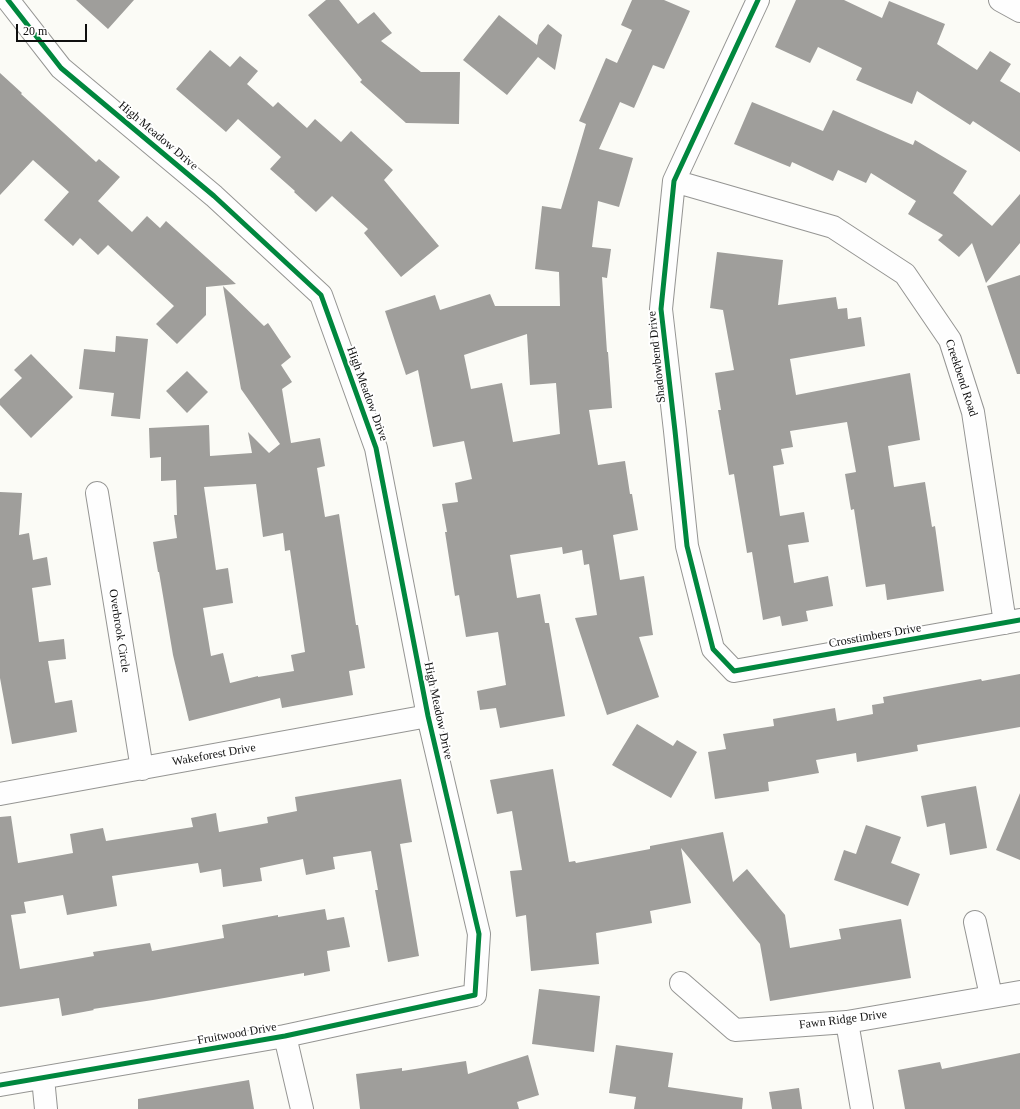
<!DOCTYPE html>
<html>
<head>
<meta charset="utf-8">
<style>
  body { margin:0 }
  #map { position:relative; width:1020px; height:1109px; overflow:hidden; background:#fbfbf6; font-family:"Times New Roman",serif }
  canvas { display:block }
  .scale { position:absolute; left:16px; top:24px; width:71px; height:18px; box-sizing:border-box; border:2px solid #0f0f0f; border-top:0; padding-left:5px; font-size:12px; line-height:14px; white-space:nowrap; color:#0f0f0f; -webkit-text-stroke:3px #fff; paint-order:stroke }
</style>
</head>
<body>
<div id="map">
<canvas width="1020" height="1109"></canvas>
<div class="scale">20 m</div>
</div>
<script>
const c = document.querySelector('canvas').getContext('2d');
c.lineJoin = 'round';
function fillPath(path, color) {
  c.fillStyle = color;
  c.fill(path, 'evenodd');
}
function stroke(path, color, width, dash) {
  c.strokeStyle = color;
  c.lineWidth = width;
  c.lineCap = dash ? 'butt' : 'round';
  c.setLineDash(dash || []);
  c.stroke(path);
}
function drawText(font, color, halo, rows, align = 'center') {
  c.font = font + ' "Times New Roman",serif';
  c.lineWidth = 4;
  c.setLineDash([]);
  c.textBaseline = 'middle';
  c.strokeStyle = halo;
  c.fillStyle = color;
  for (const [text, x, y, turn = 0] of rows) {
    c.save();
    c.translate(x, y);
    c.rotate((+turn || 0) * Math.PI / 180);
    c.textAlign = isNaN(turn) ? turn : align;
    if (halo) c.strokeText(text, 0, 0);
    c.fillText(text, 0, 0);
    c.restore();
  }
}
fillPath(new Path2D(`
  M 76,0 L 134,0 L 108,29 Z
  M 326,0 L 339,0 L 358,24 L 374,12 L 392,33 L 381,41 L 421,72 L 460,72 L 459,124 L 406,123 L 360,82 L 362,80 L 308,15 Z
  M 632,0 L 664,0 L 690,11 L 664,69 L 653,65 L 634,108 L 620,102 L 599,149 L 633,158 L 619,207 L 598,201 L 592,247 L 611,249 L 607,278 L 602,277 L 607,352 L 608,352 L 612,408 L 589,410 L 598,465 L 625,461 L 630,494 L 632,494 L 638,530 L 613,535 L 620,580 L 644,576 L 653,635 L 639,637 L 659,697 L 607,715 L 575,618 L 597,615 L 589,564 L 584,565 L 582,550 L 563,554 L 562,547 L 510,555 L 517,598 L 540,594 L 545,623 L 549,623 L 565,716 L 500,728 L 496,708 L 480,710 L 477,691 L 506,685 L 498,632 L 466,637 L 459,595 L 455,596 L 445,532 L 447,532 L 442,504 L 458,502 L 455,483 L 472,479 L 464,441 L 433,447 L 418,370 L 406,375 L 385,311 L 435,295 L 440,310 L 490,294 L 495,306 L 560,306 L 559,272 L 535,269 L 542,206 L 561,209 L 586,124 L 579,121 L 606,58 L 617,63 L 632,30 L 621,25 ZM 527,334 L 530,385 L 556,383 L 560,434 L 513,442 L 502,383 L 471,389 L 464,355 Z
  M 796,0 L 844,0 L 882,18 L 889,1 L 945,24 L 937,44 L 977,70 L 990,51 L 1011,64 L 1000,81 L 1020,93 L 1020,152 L 973,121 L 970,125 L 917,91 L 912,104 L 856,80 L 862,68 L 818,47 L 810,63 L 775,47 Z
  M 499,15 L 537,45 L 539,35 L 548,24 L 562,35 L 555,70 L 538,57 L 507,95 L 463,60 Z
  M 210,50 L 230,67 L 240,56 L 258,71 L 247,84 L 273,107 L 278,102 L 307,128 L 315,119 L 341,142 L 351,131 L 393,170 L 384,180 L 439,246 L 401,277 L 364,233 L 368,229 L 332,196 L 316,212 L 294,192 L 295,191 L 270,169 L 281,157 L 238,119 L 226,132 L 176,89 Z
  M 0,73 L 22,93 L 21,94 L 96,162 L 99,159 L 120,177 L 98,201 L 132,232 L 147,216 L 160,228 L 166,221 L 236,284 L 206,287 L 206,315 L 177,344 L 156,324 L 174,306 L 108,245 L 98,255 L 80,238 L 73,246 L 44,220 L 69,192 L 33,160 L 0,195 Z
  M 752,102 L 823,131 L 833,110 L 913,145 L 915,140 L 967,171 L 953,193 L 992,226 L 1020,194 L 1020,243 L 986,283 L 972,243 L 959,257 L 938,240 L 943,235 L 908,214 L 916,201 L 871,173 L 866,183 L 838,170 L 833,181 L 792,162 L 790,167 L 734,144 Z
  M 717,252 L 783,260 L 778,305 L 836,297 L 838,309 L 847,308 L 848,319 L 861,317 L 865,346 L 790,359 L 796,395 L 910,373 L 920,440 L 888,446 L 894,487 L 925,482 L 932,527 L 935,526 L 944,591 L 887,600 L 885,584 L 866,587 L 854,509 L 851,510 L 845,474 L 856,472 L 847,422 L 790,431 L 793,447 L 781,449 L 784,464 L 773,466 L 780,516 L 804,512 L 809,542 L 788,545 L 794,583 L 828,576 L 833,606 L 806,611 L 808,621 L 782,626 L 780,616 L 763,620 L 752,552 L 747,553 L 734,474 L 729,475 L 718,410 L 721,410 L 715,373 L 734,370 L 723,310 L 710,308 Z
  M 1020,275 L 1020,374 L 1017,374 L 987,286 Z
  M 223,286 L 264,326 L 268,323 L 291,357 L 281,365 L 292,382 L 282,389 L 291,443 L 320,438 L 325,466 L 317,468 L 325,517 L 339,514 L 356,625 L 358,625 L 365,668 L 349,671 L 353,695 L 282,708 L 280,698 L 189,721 L 173,655 L 159,572 L 158,572 L 153,542 L 177,538 L 174,515 L 177,515 L 176,480 L 161,481 L 161,457 L 150,458 L 149,428 L 209,425 L 210,456 L 252,453 L 248,432 L 269,453 L 280,444 L 241,389 ZM 256,484 L 263,537 L 283,533 L 285,551 L 290,550 L 305,652 L 291,655 L 294,671 L 258,677 L 258,676 L 230,683 L 223,653 L 211,656 L 203,608 L 233,603 L 228,568 L 216,570 L 204,487 Z
  M 116,336 L 148,339 L 140,419 L 111,416 L 114,393 L 79,389 L 84,349 L 115,352 Z
  M 31,354 L 73,397 L 31,438 L 0,405 L 0,399 L 22,378 L 14,370 Z
  M 187,371 L 208,392 L 187,413 L 166,391 Z
  M 0,492 L 22,493 L 19,535 L 29,533 L 33,560 L 47,557 L 51,585 L 32,588 L 39,642 L 64,639 L 66,659 L 48,661 L 55,703 L 72,700 L 77,732 L 12,744 L 0,678 Z
  M 1020,674 L 1020,727 L 917,745 L 918,751 L 857,762 L 856,753 L 816,760 L 819,773 L 768,782 L 769,791 L 715,799 L 708,752 L 726,749 L 723,734 L 774,726 L 773,719 L 835,708 L 837,721 L 873,714 L 872,705 L 884,703 L 883,697 L 981,679 L 982,681 Z
  M 637,724 L 673,746 L 677,740 L 697,752 L 671,798 L 612,765 Z
  M 553,769 L 569,862 L 575,861 L 576,863 L 650,849 L 650,846 L 723,832 L 733,882 L 747,869 L 785,915 L 790,948 L 841,939 L 839,929 L 901,919 L 911,978 L 770,1001 L 760,944 L 681,848 L 691,903 L 650,911 L 652,923 L 596,933 L 599,964 L 531,971 L 526,915 L 516,917 L 510,871 L 522,870 L 512,811 L 497,814 L 490,780 Z
  M 401,779 L 412,842 L 400,844 L 419,956 L 388,962 L 375,890 L 378,890 L 371,851 L 333,857 L 335,869 L 306,875 L 303,859 L 260,868 L 262,881 L 223,887 L 221,869 L 200,873 L 198,863 L 112,876 L 117,906 L 67,915 L 63,895 L 24,902 L 26,913 L 11,915 L 20,969 L 94,956 L 93,952 L 150,943 L 152,951 L 224,938 L 222,925 L 278,915 L 278,917 L 325,909 L 327,920 L 344,917 L 350,947 L 327,951 L 330,971 L 304,976 L 304,973 L 153,1000 L 93,1009 L 94,1010 L 62,1016 L 59,998 L 0,1007 L 0,817 L 11,816 L 18,863 L 73,853 L 70,834 L 103,828 L 106,841 L 193,827 L 191,818 L 216,813 L 219,832 L 268,823 L 267,817 L 297,811 L 295,797 Z
  M 976,786 L 987,848 L 950,855 L 945,823 L 927,827 L 921,796 Z
  M 1020,793 L 1020,860 L 996,850 Z
  M 866,825 L 901,837 L 891,863 L 920,874 L 908,906 L 834,880 L 844,850 L 856,854 Z
  M 539,989 L 600,996 L 594,1052 L 532,1044 Z
  M 616,1045 L 673,1053 L 668,1087 L 743,1098 L 742,1109 L 634,1109 L 636,1097 L 609,1093 Z
  M 1020,1053 L 1020,1109 L 905,1109 L 898,1070 L 940,1062 L 942,1069 Z
  M 528,1055 L 539,1095 L 517,1102 L 519,1109 L 360,1109 L 356,1074 L 402,1068 L 402,1071 L 466,1061 L 468,1074 Z
  M 249,1080 L 254,1109 L 138,1109 L 138,1099 Z
  M 799,1088 L 802,1109 L 772,1109 L 769,1092 Z`), '#9f9e9b');
const minor = new Path2D(`
  M 758,0 L 674,181 L 661,309 L 675,431 L 687,546 L 713,649 L 734,671 L 1020,620
  M 1000,0 L 1020,11
  M 674,181 L 833,227 L 905,274 L 950,340 L 973,412 L 1005,623
  M 97,493 L 142,769
  M 0,794 L 428,716
  M 975,922 L 991,996
  M 681,983 L 735,1030 L 847,1022 L 1020,992
  M 847,1022 L 862,1109
  M 285,1036 L 302,1109
  M 43,1078 L 46,1109
  M 0,1085 L 285,1036 L 475,995 L 479,934 L 428,716 L 376,448 L 321,295 L 214,196 L 61,68 L 8,0`);
stroke(minor, '#959593', 24);
stroke(minor, '#fefefe', 22);
stroke(new Path2D(`
  M 758,0 L 674,181 L 661,309 L 675,431 L 687,546 L 713,649 L 734,671 L 1020,620
  M 0,1085 L 285,1036 L 475,995 L 479,934 L 428,716 L 376,448 L 321,295 L 214,196 L 61,68 L 8,0`), '#00873e', 5);
drawText('12px', '#0f0f0f', '#fff', [
  ["High Meadow Drive",158,136,40],
  ["Shadowbend Drive",657,357,-96],
  ["Creekbend Road",961,378,72],
  ["High Meadow Drive",367,394,70],
  ["Overbrook Circle",119,631,81],
  ["Crosstimbers Drive",875,636,-10],
  ["High Meadow Drive",438,711,78],
  ["Wakeforest Drive",214,755,-10],
  ["Fawn Ridge Drive",843,1020,-7],
  ["Fruitwood Drive",237,1034,-10]
]);
</script>
</body>
</html>
